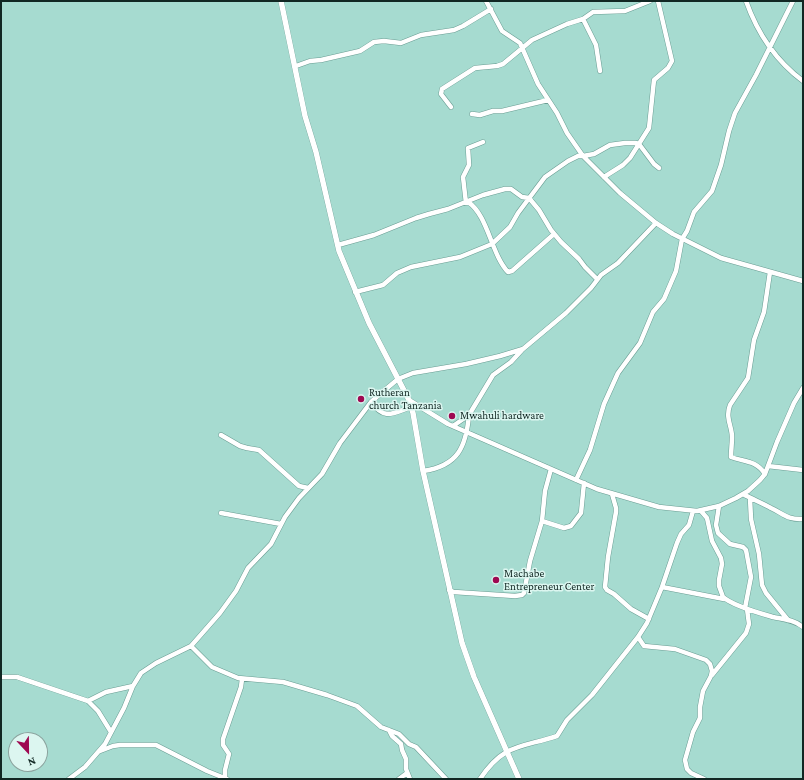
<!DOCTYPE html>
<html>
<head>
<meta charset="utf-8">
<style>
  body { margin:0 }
  #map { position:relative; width:804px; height:780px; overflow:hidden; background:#a6dbd0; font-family:"Crimson Pro",serif }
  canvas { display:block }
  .frame { position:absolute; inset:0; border:2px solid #112723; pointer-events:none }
  .north { position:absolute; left:8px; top:732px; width:40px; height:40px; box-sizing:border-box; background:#dcf6f0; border:1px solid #8ba39e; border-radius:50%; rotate:158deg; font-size:11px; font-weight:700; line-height:16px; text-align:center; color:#112723 }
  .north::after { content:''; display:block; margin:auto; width:14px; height:18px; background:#9e0851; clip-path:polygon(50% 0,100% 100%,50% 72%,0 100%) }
</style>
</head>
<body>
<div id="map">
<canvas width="804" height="780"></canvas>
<div class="frame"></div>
<div class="north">N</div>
</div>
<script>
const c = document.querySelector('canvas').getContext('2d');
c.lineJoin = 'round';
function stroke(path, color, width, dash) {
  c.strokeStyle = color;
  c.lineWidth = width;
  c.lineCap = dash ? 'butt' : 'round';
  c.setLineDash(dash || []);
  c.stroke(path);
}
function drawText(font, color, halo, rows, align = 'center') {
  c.font = font + ' "Crimson Pro",serif';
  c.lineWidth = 3;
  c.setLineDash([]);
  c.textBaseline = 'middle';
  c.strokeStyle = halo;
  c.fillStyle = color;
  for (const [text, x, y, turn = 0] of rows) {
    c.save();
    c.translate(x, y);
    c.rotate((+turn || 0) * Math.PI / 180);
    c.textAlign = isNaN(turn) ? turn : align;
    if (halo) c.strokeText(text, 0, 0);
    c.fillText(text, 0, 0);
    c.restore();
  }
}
const minor = new Path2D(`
  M 486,1 L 502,31 L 520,43 L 538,84 L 557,113 L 567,133 L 583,156 L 594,154 L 610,145 L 625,143 L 635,143 L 639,144 L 654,164 L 659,168
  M 746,1 C 757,32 776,61 803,81
  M 583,19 L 596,45 L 600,71
  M 296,66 L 310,61 L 321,60 L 360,51 L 374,42 L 384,41 L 401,43 L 421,35 L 454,30 L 463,26 L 491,9
  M 451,107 L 441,94 L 442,89 L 475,68 L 497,66 L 503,64 L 532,40 L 567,24 L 583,19 L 593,12 L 625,11 L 650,1
  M 472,114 L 480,115 L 493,111 L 502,111 L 548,100
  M 604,177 L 623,165 L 630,158 L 649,128 L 654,80 L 668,68 L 672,61 L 658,1
  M 468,202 C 488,215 491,254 508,272 L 512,271 L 554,234
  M 466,203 L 463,177 L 469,165 L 468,148 L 483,142
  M 338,245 L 374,235 L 416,218 L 429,214 L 448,209 L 483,195 L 505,189 L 511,189 L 522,197 L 529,198 L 539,210 L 551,230 L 561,242 L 579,259 L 585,267 L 597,279
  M 355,292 L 383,285 L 397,273 L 411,267 L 460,257 L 492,244 L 510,227 L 518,213 L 545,177 L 568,161 L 578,156 L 583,156 L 620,193 L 656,223 L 673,234 L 721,258 L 803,281
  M 409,400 L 448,424 L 597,489 L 659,507 L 697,511 L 719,506 L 736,498 L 748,491 L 760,480 L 765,474 L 777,442 L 794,403 L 803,388
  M 371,402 C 385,421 393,413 411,407
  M 453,426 L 469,415 L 493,375 L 511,362 L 522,350
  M 221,435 L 240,446 L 247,448 L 259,450 L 299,486 L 308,488
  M 768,466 L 803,470
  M 423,471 C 458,466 466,447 469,415
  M 765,474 C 756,460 744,462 731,457 C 731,450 732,444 732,437 C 732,426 725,418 730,405 L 748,378 L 754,340 L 764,312 L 770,272
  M 576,480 L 590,450 L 604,404 L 618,373 L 640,343 L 653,312 L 664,299 L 676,271 L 682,239 L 687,231 L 694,212 L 712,191 L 721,165 L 729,131 L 735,113 L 756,75 L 793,1
  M 612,494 L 616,508 L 616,512 L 608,557 L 605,587 L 607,590 L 614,594 L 631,609 L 649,619
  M 743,494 C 752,499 762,503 771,508 C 784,514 787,520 803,519
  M 750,498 L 751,519 L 759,554 L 762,585 L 766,593 L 788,620
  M 719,506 L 716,525 L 718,533 L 730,544 L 743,547 L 746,550 L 751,577 L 745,608
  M 701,511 L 707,518 L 712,541 L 721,558 L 722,564 L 719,580 L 719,586 L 723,597 C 733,606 759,613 773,617 C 783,619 795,620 803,627
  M 221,513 L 281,524
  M 542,521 L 564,528 L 571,526 L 581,513 L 584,483
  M 662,587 L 724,599
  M 449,590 L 454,592 L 515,596 L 522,595 L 524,593 L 530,561 L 542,521 L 545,491 L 551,469
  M 638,637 L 644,646 L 675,649 L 706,660 L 710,664 L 712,671 L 711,676 L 703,691 L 700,707 L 700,718 L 693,732 L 685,760 L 687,769 L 691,773 L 704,779
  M 191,646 L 212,667 L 238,678 L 283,682 L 327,695 L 357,706 L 381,727 L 399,734 L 409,744 L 416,747 L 446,779
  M 712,675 L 746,633 L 749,624 L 747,609
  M 1,677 L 17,677 L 88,701 L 98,711 L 111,732
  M 88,701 L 106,692 L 133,686
  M 389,730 L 392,736 L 401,744 L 402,750 L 406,759 L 406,769 L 410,779
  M 100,751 L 113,746 L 120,745 L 156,745 L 207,771 L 227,779
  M 225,778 L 225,770 L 229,754 L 223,745 L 223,739 L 241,687 L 242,679
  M 69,779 L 85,767 L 105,744 L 124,708 L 133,686 L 141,673 L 156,663 L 191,646 L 220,613 L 236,591 L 248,568 L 271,544 L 285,517 L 299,498 L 322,474 L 340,443 L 371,402 L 380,394 L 398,379 L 413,373 L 466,364 L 500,356 L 523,349 L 566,313 L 591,288 L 601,275 L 618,263 L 656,223
  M 399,779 L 407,773
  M 480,779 C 504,743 521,748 557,736 L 567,720 L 592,695 L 638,637 L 647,623 L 662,587 L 677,543 L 681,534 L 689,525 L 693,511`);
const tertiary = new Path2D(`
  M 281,1 L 305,116 L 316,152 L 339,251 L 369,323 L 409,400 L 413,413 L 423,471 L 462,643 L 474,677 L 519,779`);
stroke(minor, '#6a9d93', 5.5);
stroke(tertiary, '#6a9d93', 6);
stroke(minor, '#fff', 4.5);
stroke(tertiary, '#fff', 5.5);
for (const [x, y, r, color] of [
  [361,399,4,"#9e0851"],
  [452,416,4,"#9e0851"],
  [496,580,4,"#9e0851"]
]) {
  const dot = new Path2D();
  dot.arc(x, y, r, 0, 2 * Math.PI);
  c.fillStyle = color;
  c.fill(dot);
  stroke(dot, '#dcf6f0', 1.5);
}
drawText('11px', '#112723', '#dcf6f0', [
  ["Rutheran",369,393],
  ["church Tanzania",369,406],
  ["Mwahuli hardware",460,416],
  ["Machabe",504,574],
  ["Entrepreneur Center",504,587]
], 'left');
</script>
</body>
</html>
